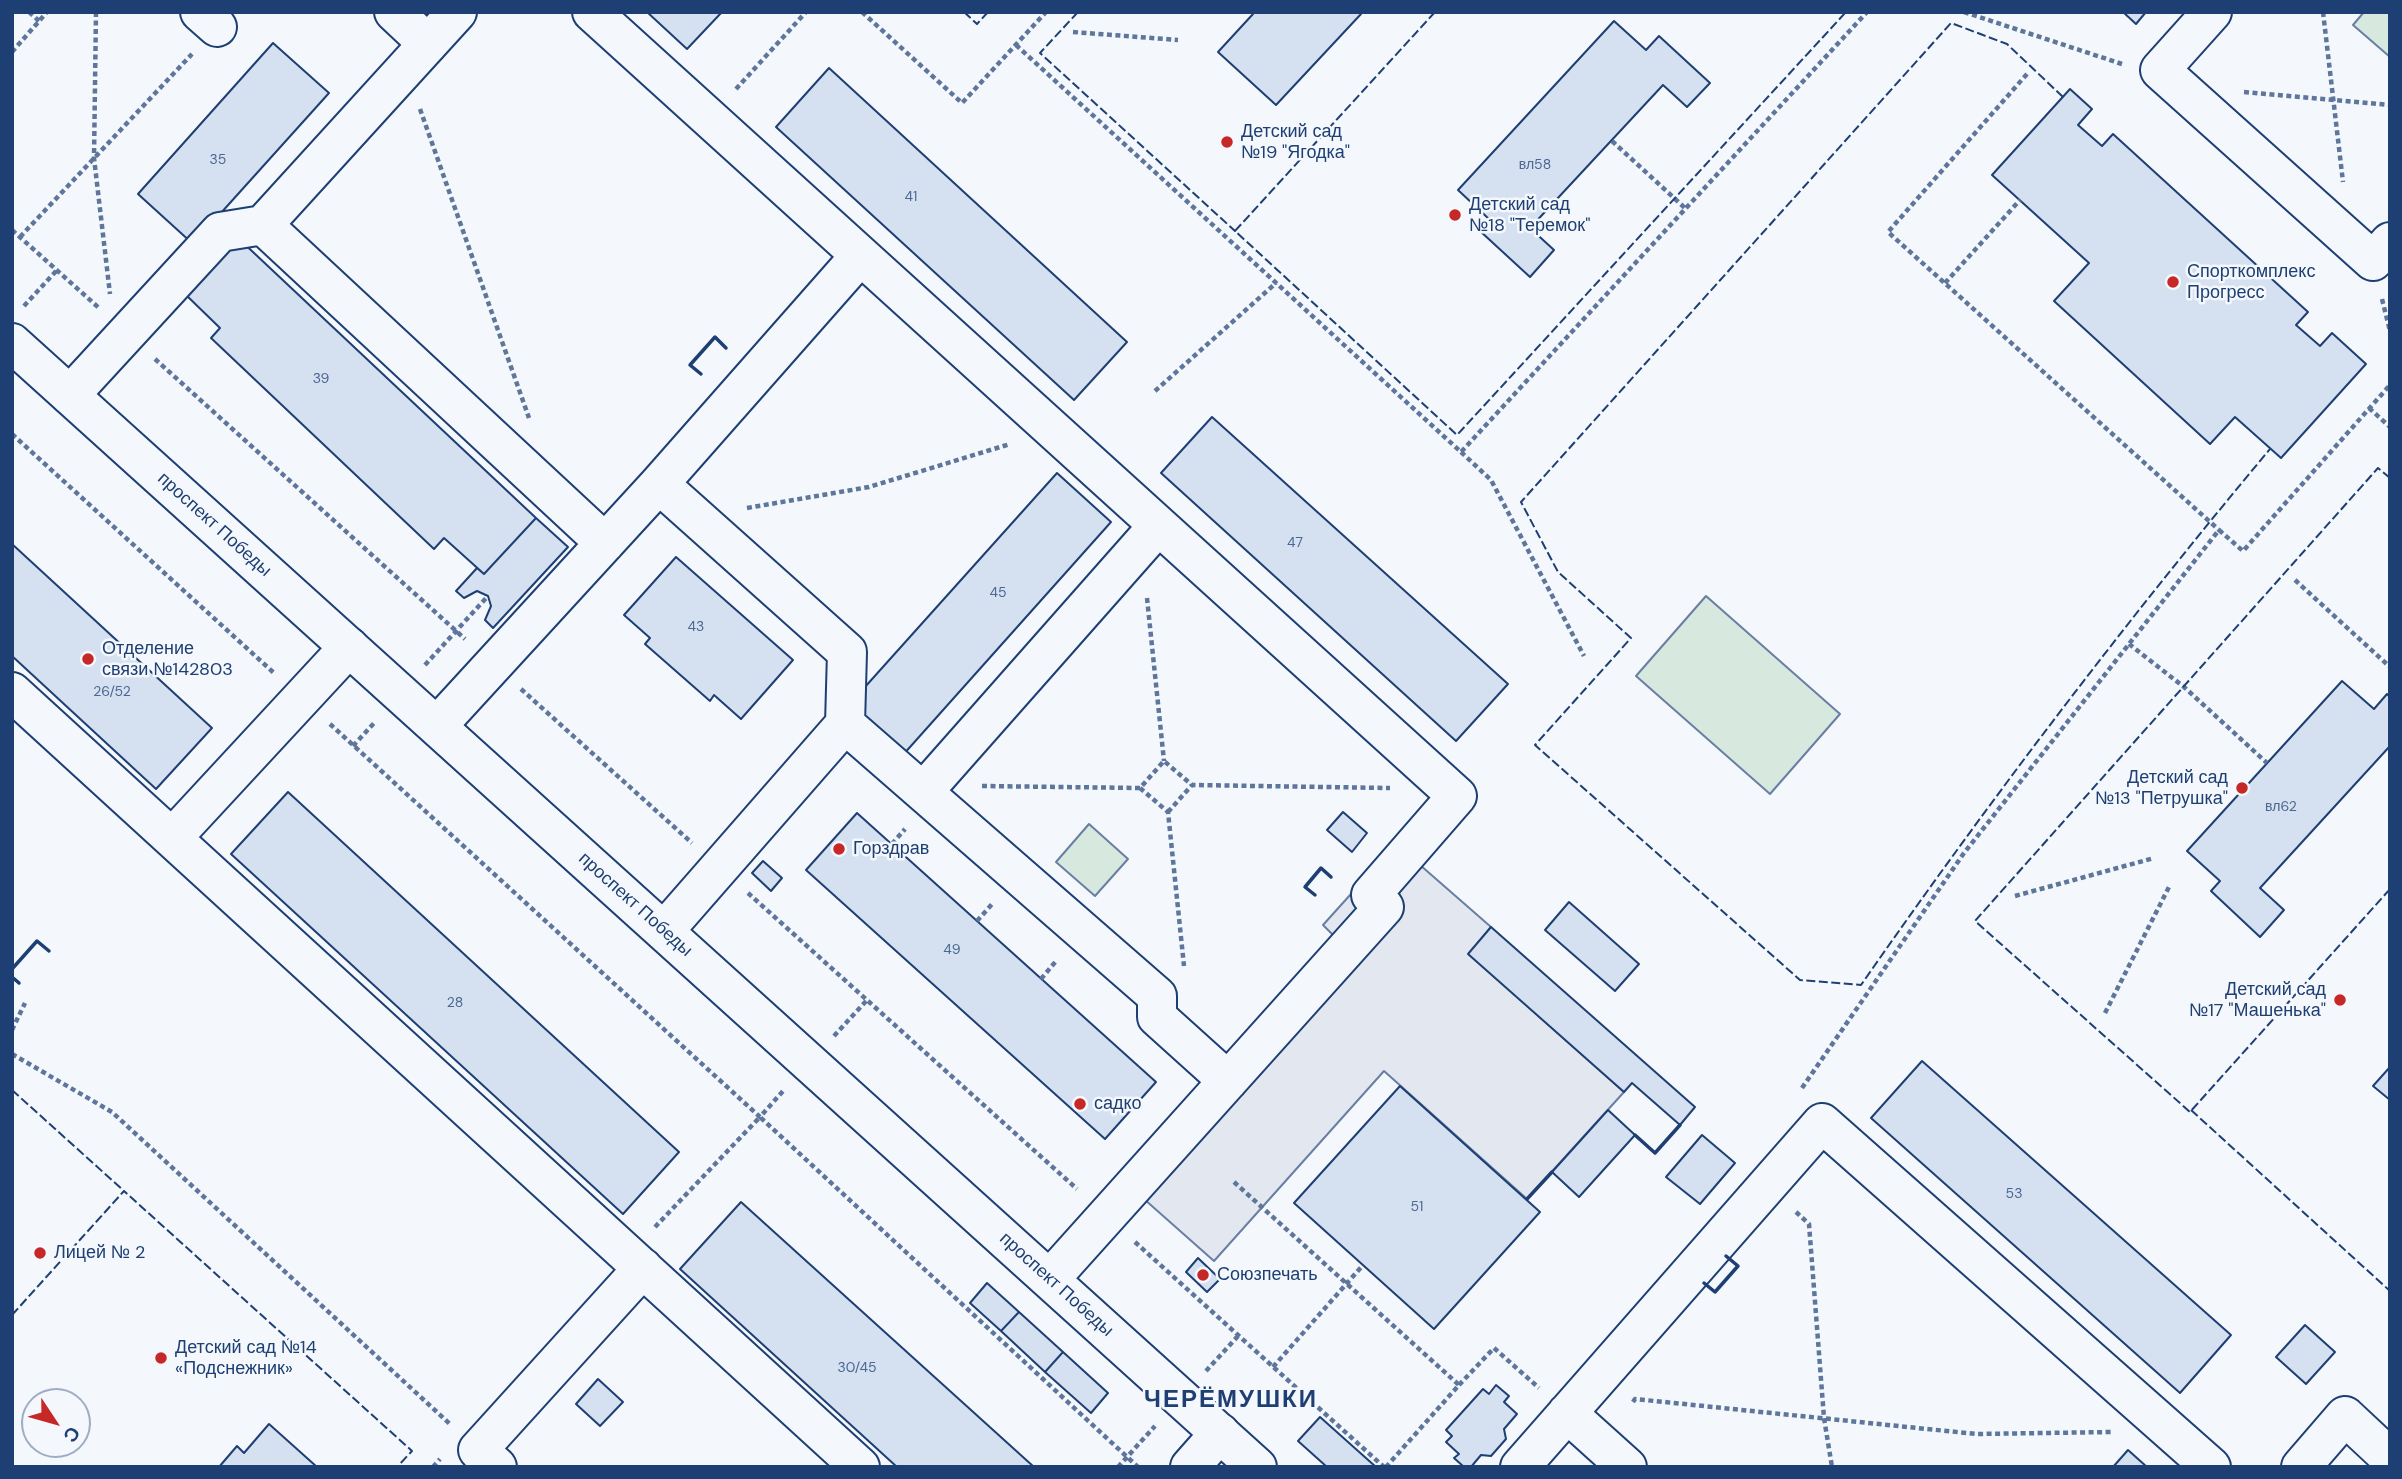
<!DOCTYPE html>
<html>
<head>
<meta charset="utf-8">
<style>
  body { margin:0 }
  #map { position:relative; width:2402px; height:1479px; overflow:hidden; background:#f4f7fb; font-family:"DM Sans",sans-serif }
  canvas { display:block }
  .frame { position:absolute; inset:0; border:14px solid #1d3f73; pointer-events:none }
  .north { position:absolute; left:21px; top:1388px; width:70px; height:70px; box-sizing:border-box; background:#f4f7fb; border:2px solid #9eadc5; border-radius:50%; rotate:126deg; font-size:19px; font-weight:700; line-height:28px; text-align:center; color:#1d3f73 }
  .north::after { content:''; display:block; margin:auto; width:24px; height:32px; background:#c62828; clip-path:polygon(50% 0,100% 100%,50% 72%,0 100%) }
</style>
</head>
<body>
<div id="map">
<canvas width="2402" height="1479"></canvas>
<div class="frame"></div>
<div class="north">С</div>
</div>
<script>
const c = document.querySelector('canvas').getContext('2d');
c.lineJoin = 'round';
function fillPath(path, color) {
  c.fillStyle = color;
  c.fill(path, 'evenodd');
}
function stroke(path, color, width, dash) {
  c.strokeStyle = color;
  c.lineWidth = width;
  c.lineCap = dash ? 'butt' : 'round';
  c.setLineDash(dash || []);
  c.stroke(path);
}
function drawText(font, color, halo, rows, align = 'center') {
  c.font = font + ' "DM Sans",sans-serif';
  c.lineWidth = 5;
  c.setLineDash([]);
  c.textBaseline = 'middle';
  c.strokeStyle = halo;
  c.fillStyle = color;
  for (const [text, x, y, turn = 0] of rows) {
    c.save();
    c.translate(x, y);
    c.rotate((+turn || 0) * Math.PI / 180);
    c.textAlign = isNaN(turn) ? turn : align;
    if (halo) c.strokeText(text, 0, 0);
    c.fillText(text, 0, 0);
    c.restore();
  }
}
const green = new Path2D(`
  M 2364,12 L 2390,12 L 2390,57 L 2353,25 Z
  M 1706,596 L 1840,714 L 1770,794 L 1636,676 Z
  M 1089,824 L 1128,859 L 1095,896 L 1056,862 Z`);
fillPath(green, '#d7e8df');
stroke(green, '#687fa3', 2);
const parking = new Path2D(`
  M 1396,844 L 1491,927 L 1469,954 L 1624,1092 L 1527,1199 L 1384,1071 L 1214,1261 L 1118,1176 L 1333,935 L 1323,925 Z`);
fillPath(parking, '#e3e8f0');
stroke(parking, '#687fa3', 2);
const building = new Path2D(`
  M 647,12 L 722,12 L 687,49 Z
  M 1251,12 L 1359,12 L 1361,14 L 1276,105 L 1218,52 L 1253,14 Z
  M 2123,12 L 2146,12 L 2136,24 Z
  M 1614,21 L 1646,50 L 1659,36 L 1710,83 L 1687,107 L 1663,85 L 1530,228 L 1554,250 L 1530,277 L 1480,231 L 1490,220 L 1458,190 Z
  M 273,43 L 329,93 L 193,244 L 138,194 Z
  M 829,68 L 1127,342 L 1074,400 L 776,127 Z
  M 2070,89 L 2092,109 L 2078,125 L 2102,146 L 2113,134 L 2308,312 L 2296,325 L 2320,346 L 2332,333 L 2366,364 L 2281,458 L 2235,417 L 2210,444 L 2054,301 L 2089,263 L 1992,175 Z
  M 237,237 L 536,518 L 484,574 L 444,538 L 434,549 L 211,338 L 220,328 L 184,293 Z
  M 1212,417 L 1508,684 L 1456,741 L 1161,473 Z
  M 1057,473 L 1111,522 L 902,756 L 847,707 Z
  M 536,518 L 568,547 L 493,628 L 485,620 L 491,606 L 488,596 L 477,591 L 464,598 L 456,591 L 477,568 L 484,574 Z
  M 12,544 L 212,728 L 156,789 L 12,656 Z
  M 676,557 L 793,660 L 741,719 L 714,695 L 710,701 L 645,644 L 650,638 L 624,615 Z
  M 2342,681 L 2374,709 L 2387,694 L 2390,697 L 2390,746 L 2260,888 L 2284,910 L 2260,937 L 2211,891 L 2220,881 L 2187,851 Z
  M 288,792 L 679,1152 L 623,1214 L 231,854 Z
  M 1343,812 L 1367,833 L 1352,852 L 1327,830 Z
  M 857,813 L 1156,1082 L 1105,1139 L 806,870 Z
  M 763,861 L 782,878 L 771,891 L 752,873 Z
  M 1569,902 L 1639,964 L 1615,991 L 1545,930 Z
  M 1491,927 L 1695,1107 L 1680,1125 L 1632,1083 L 1624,1092 L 1468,954 Z
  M 1922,1061 L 2231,1335 L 2180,1393 L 1871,1118 Z
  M 2390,1067 L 2390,1100 L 2373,1086 Z
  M 1400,1086 L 1540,1212 L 1434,1329 L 1294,1203 Z
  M 1608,1110 L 1635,1135 L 1579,1197 L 1552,1172 Z
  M 1702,1135 L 1735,1163 L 1700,1204 L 1666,1177 Z
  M 741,1202 L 1034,1467 L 897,1467 L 680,1269 Z
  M 1198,1258 L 1220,1279 L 1207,1292 L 1186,1272 Z
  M 987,1283 L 1019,1312 L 1001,1331 L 970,1303 Z
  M 1019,1312 L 1063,1352 L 1045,1372 L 1001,1331 Z
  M 2305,1325 L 2335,1352 L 2306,1384 L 2276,1357 Z
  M 1063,1352 L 1108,1393 L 1091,1413 L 1045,1372 Z
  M 598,1379 L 623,1402 L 600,1426 L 576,1404 Z
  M 1496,1385 L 1509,1396 L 1504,1402 L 1517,1414 L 1504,1429 L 1506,1439 L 1491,1456 L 1481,1455 L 1471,1467 L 1464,1467 L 1454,1458 L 1459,1454 L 1446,1442 L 1452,1436 L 1446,1430 L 1483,1389 L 1489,1394 Z
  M 1320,1417 L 1376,1467 L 1327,1467 L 1298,1441 Z
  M 269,1424 L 317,1467 L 219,1467 L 237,1446 L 244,1453 Z
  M 2128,1450 L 2147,1467 L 2113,1467 Z`);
fillPath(building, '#d5e0f0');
stroke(building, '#1d3f73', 2);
const minor = new Path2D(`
  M 200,12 L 217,27
  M 394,12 L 428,44
  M 457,12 L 263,225 L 605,543
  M 592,12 L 1457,796 L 1371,895
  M 2212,12 L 2160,70 L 2373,261 L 2390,242
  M 70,395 L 220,232 L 263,225
  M 659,484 L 847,652 L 845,724
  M 1158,526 L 923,792 L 1157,996 L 1157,1017 L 1228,1081
  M 12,692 L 860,1467
  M 437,726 L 659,484 L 860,256
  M 173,837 L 349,647
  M 664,931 L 845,724 L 923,792
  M 1050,1279 L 1384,907
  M 1567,1413 L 1627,1467
  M 497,1467 L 478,1450 L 643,1268
  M 1190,1467 L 1220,1433
  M 1520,1467 L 1822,1123 L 2211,1467
  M 2301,1467 L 2345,1416 L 2390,1458`);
const major = new Path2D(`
  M 12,343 L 1257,1467`);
stroke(minor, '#1d3f73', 42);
stroke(major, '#1d3f73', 42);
stroke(new Path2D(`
  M 29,12 L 39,21
  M 96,12 L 94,158 L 110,294
  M 862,12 L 962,103 L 1046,12
  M 1964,12 L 2122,64
  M 2323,12 L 2343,182
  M 1073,32 L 1178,40
  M 1016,45 L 1461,452 L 1867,12
  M 12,52 L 47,12
  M 2027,74 L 1888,232 L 2219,530
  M 736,89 L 806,12
  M 2244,92 L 2390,105
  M 420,109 L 529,418
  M 1612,141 L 1686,209
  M 12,230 L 99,308
  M 20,237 L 192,54
  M 1945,283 L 2020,200
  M 2382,299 L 2390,331
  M 24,306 L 57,270
  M 155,359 L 465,639
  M 1155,391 L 1276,283
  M 2369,408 L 2390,427
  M 12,434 L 274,673
  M 1461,452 L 1491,480 L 1584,656
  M 747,508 L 869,487 L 1010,444
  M 2295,580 L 2390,667
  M 1147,598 L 1164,761
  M 2129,644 L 2184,687 L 2267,763
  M 425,665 L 488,596
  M 521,689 L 692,843
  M 330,724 L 760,1117 L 783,1091
  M 353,746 L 375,722
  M 982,786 L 1140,788 L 1164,761 L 1192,785 L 1390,788
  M 1140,788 L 1168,812 L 1184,966
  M 1168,812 L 1192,785
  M 892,844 L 905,829
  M 748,893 L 1077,1189
  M 2015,896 L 2154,858
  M 977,921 L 993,903
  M 1041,979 L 1056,961
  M 2105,1013 L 2170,885
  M 12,1030 L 25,1003
  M 834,1036 L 867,1000
  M 12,1054 L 112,1112 L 451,1425
  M 1802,1088 L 1964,853 L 2219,530 L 2243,551 L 2390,385
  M 1234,1182 L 1459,1385 L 1386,1467
  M 1796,1212 L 1809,1224 L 1824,1418 L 1832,1467
  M 655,1227 L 760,1117 L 1138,1467
  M 1135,1242 L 1384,1467
  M 1273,1367 L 1363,1265
  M 1206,1371 L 1238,1336
  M 1459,1385 L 1494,1348 L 1539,1388
  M 1633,1402 L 1635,1399 L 1976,1434 L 2111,1432
  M 433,1467 L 440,1459
  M 1118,1467 L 1155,1426`), '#5e769c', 4.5, [5, 3.5]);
stroke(minor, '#f4f7fb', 38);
stroke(major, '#f4f7fb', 38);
stroke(new Path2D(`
  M 964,12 L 977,24 L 988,12
  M 1078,12 L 1040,53 L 1235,231 L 1237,228
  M 1435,12 L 1235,231 L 1457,435 L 1846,12
  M 2063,97 L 2007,44 L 1951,23 L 1521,502 L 1558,572 L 1631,638 L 1535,745 L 1800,980 L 1861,985 C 1989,801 2126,621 2270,449
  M 2390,478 L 2378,468 L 1975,921 L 2190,1112 L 2390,889
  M 12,1090 L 124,1191
  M 2191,1110 L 2390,1291
  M 12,1315 L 124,1191 L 412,1451 L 397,1467`), '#1d3f73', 2, [9, 3.5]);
stroke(new Path2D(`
  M 701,374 L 690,365 L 715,337 L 726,348
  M 1315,895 L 1305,887 L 1321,868 L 1331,877
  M 12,969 L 37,941 L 49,951
  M 12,977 L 19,983
  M 1635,1135 L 1655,1153 L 1680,1125
  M 1527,1199 L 1552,1172
  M 1704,1283 L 1715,1292 L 1738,1266 L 1726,1256`), '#1d3f73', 3.5);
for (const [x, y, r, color] of [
  [1227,142,7,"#c62828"],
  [1455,215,7,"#c62828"],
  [2173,282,7,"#c62828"],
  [88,659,7,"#c62828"],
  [2242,788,7,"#c62828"],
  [839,849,7,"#c62828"],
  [2340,1000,7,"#c62828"],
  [1080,1104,7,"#c62828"],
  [40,1253,7,"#c62828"],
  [1203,1275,7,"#c62828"],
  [161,1358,7,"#c62828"]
]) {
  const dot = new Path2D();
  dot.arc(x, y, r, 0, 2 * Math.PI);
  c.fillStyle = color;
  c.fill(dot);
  stroke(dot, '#f4f7fb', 2.5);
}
drawText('14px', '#4b6792', null, [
  ["35",218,160],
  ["вл58",1535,165],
  ["41",911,197],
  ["39",321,379],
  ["47",1295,543],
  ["45",998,593],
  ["43",696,627],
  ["26/52",112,692],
  ["вл62",2281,807],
  ["49",952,950],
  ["28",455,1003],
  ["53",2014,1194],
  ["51",1417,1207],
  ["30/45",857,1368]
]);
drawText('18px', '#1d3f73', '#f4f7fb', [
  ["Детский сад",1241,132],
  ["№19 \"Ягодка\"",1241,153],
  ["Детский сад",1469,205],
  ["№18 \"Теремок\"",1469,226],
  ["Спорткомплекс",2187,272],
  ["Прогресс",2187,293],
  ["Отделение",102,649],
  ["связи №142803",102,670],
  ["Детский сад",2228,778,"right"],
  ["№13 \"Петрушка\"",2228,799,"right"],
  ["Горздрав",853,849],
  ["Детский сад",2326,990,"right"],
  ["№17 \"Машенька\"",2326,1011,"right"],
  ["садко",1094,1104],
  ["Лицей № 2",54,1253],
  ["Союзпечать",1217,1275],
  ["Детский сад №14",175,1348],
  ["«Подснежник»",175,1369]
], 'left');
drawText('18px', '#1d3f73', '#f4f7fb', [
  ["проспект Победы",214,525,42],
  ["проспект Победы",635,905,42],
  ["проспект Победы",1056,1285,42]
]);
c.letterSpacing = '2px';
drawText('bold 24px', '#1d3f73', '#f4f7fb', [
  ["ЧЕРЁМУШКИ",1231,1401]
]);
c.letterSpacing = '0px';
</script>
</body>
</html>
